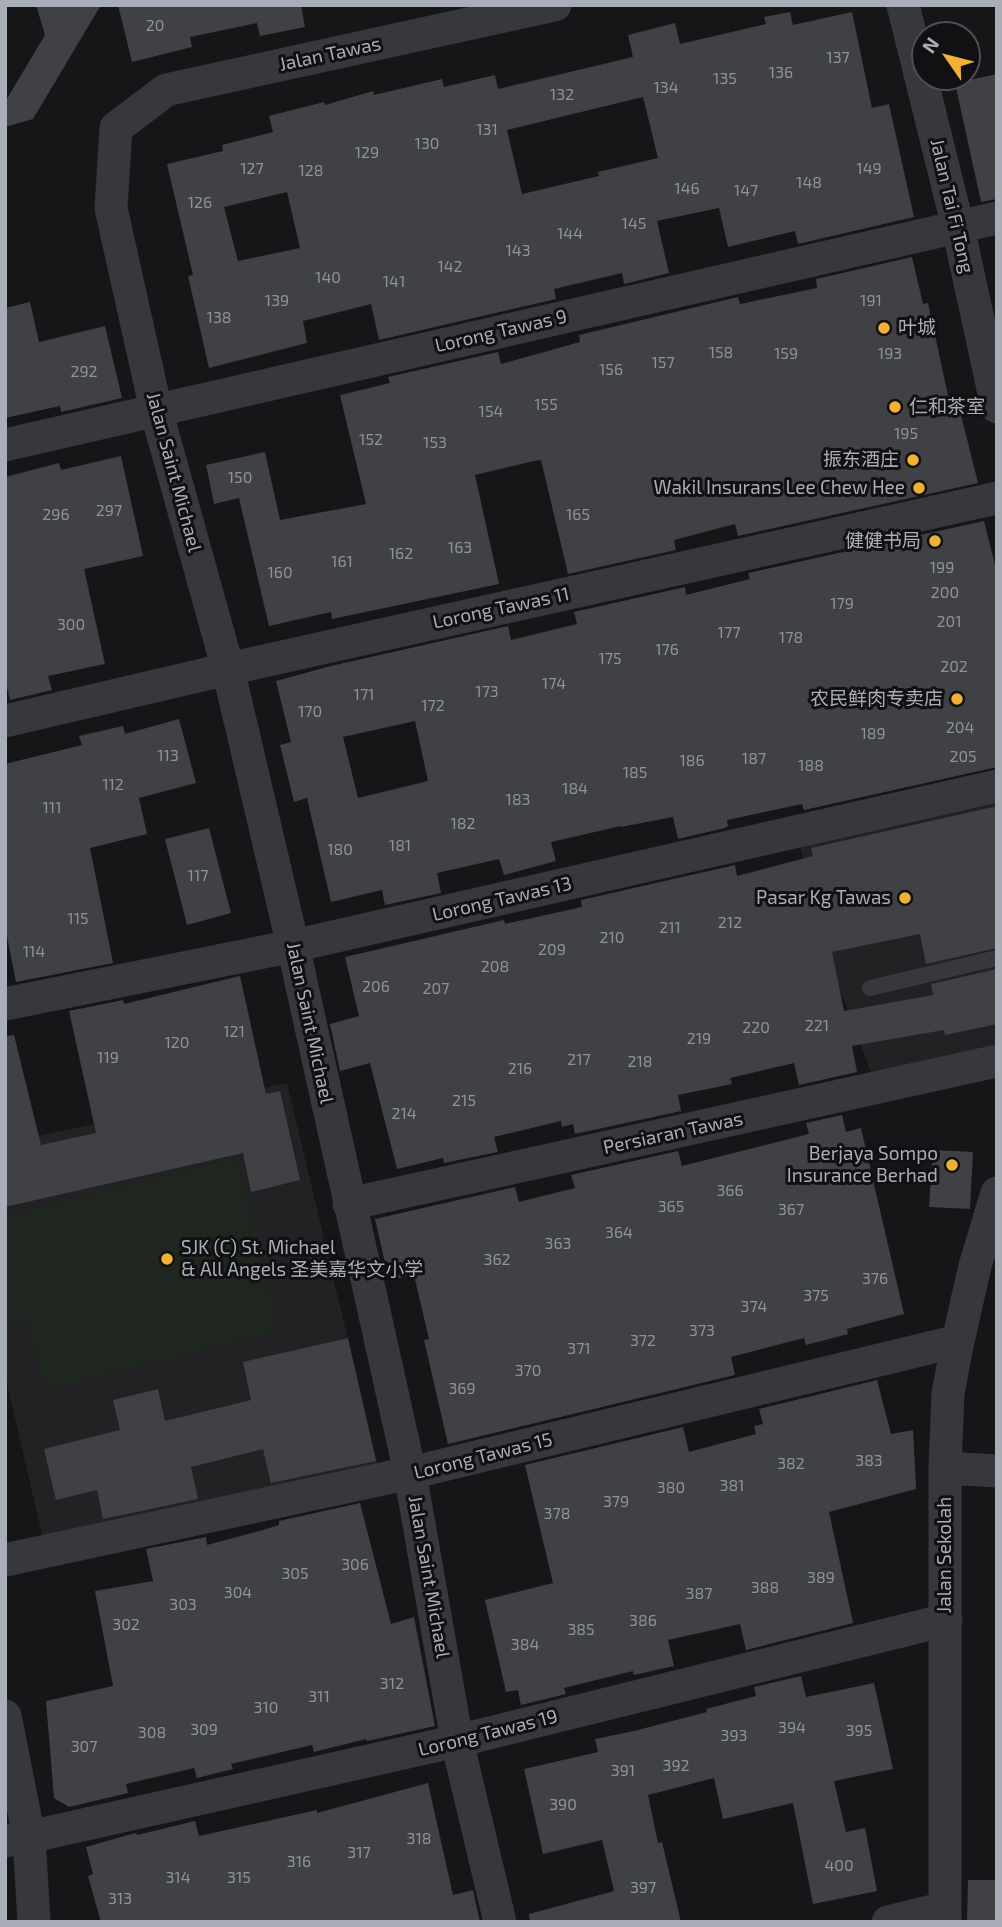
<!DOCTYPE html>
<html>
<head>
<meta charset="utf-8">
<style>
  body { margin:0 }
  #map { position:relative; width:1002px; height:1927px; overflow:hidden; background:#161618; font-family:"Exo 2",sans-serif }
  canvas { display:block }
  .frame { position:absolute; inset:0; border:7px solid #a8adb8; pointer-events:none }
  .north { position:absolute; left:911px; top:21px; width:70px; height:70px; box-sizing:border-box; background:#111113; border:2px solid #4d4f55; border-radius:50%; rotate:305deg; font-size:19px; font-weight:700; line-height:28px; text-align:center; color:#a8adb8 }
  .north::after { content:''; display:block; margin:auto; width:24px; height:32px; background:#f2b134; clip-path:polygon(50% 0,100% 100%,50% 72%,0 100%) }
</style>
</head>
<body>
<div id="map">
<canvas width="1002" height="1927"></canvas>
<div class="frame"></div>
<div class="north">N</div>
</div>
<script>
const c = document.querySelector('canvas').getContext('2d');
c.lineJoin = 'round';
function fillPath(path, color) {
  c.fillStyle = color;
  c.fill(path, 'evenodd');
}
function stroke(path, color, width, dash) {
  c.strokeStyle = color;
  c.lineWidth = width;
  c.lineCap = dash ? 'butt' : 'round';
  c.setLineDash(dash || []);
  c.stroke(path);
}
function drawText(font, color, halo, rows, align = 'center') {
  c.font = font + ' "Exo 2","Noto Sans SC",sans-serif';
  c.lineWidth = 6;
  c.setLineDash([]);
  c.textBaseline = 'middle';
  c.strokeStyle = halo;
  c.fillStyle = color;
  for (const [text, x, y, turn = 0] of rows) {
    c.save();
    c.translate(x, y);
    c.rotate((+turn || 0) * Math.PI / 180);
    c.textAlign = isNaN(turn) ? turn : align;
    if (halo) c.strokeText(text, 0, 0);
    c.fillText(text, 0, 0);
    c.restore();
  }
}
fillPath(new Path2D(`
  M 997,785 L 997,1047 L 872,1075 L 828,957 L 798,839 Z
  M 287,1083 L 379,1470 L 43,1539 L 5,1375 L 5,1143 Z`), '#222225');
fillPath(new Path2D(`
  M 237,1158 L 280,1332 L 45,1391 L 28,1321 L 5,1326 L 5,1216 Z`), '#1e261f');
fillPath(new Path2D(`
  M 36,5 L 101,5 L 33,119 L 5,127 L 5,102 L 45,35 Z
  M 118,5 L 301,5 L 305,27 L 260,36 L 257,23 L 190,37 L 192,47 L 132,62 Z
  M 790,12 L 793,25 L 852,12 L 872,108 L 889,104 L 914,217 L 798,244 L 795,231 L 728,247 L 719,208 L 657,221 L 669,273 L 624,284 L 622,273 L 554,289 L 556,299 L 379,340 L 371,304 L 303,321 L 307,343 L 209,368 L 188,276 L 193,275 L 167,164 L 223,151 L 222,145 L 273,132 L 269,116 L 324,102 L 325,105 L 373,91 L 374,95 L 442,79 L 444,87 L 495,75 L 498,89 L 633,57 L 628,35 L 675,23 L 680,44 L 766,24 L 764,17 ZM 643,97 L 658,158 L 598,172 L 599,176 L 522,194 L 507,130 ZM 287,192 L 300,248 L 238,261 L 224,207 Z
  M 997,74 L 997,199 L 981,202 L 955,83 Z
  M 912,257 L 923,304 L 928,303 L 951,409 L 959,407 L 978,483 L 738,536 L 735,524 L 674,540 L 676,550 L 568,574 L 541,460 L 534,461 L 475,475 L 499,584 L 332,619 L 331,612 L 269,626 L 239,498 L 214,504 L 206,465 L 265,452 L 280,520 L 366,504 L 340,395 L 390,383 L 388,377 L 498,352 L 501,364 L 580,342 L 579,335 L 738,297 L 740,304 L 817,288 L 816,279 Z
  M 30,302 L 39,342 L 105,326 L 122,398 L 61,412 L 60,406 L 5,418 L 5,308 Z
  M 121,456 L 143,556 L 84,569 L 105,664 L 48,676 L 52,690 L 10,700 L 5,679 L 5,477 L 59,463 L 61,470 Z
  M 984,521 L 997,573 L 997,767 L 804,810 L 802,804 L 727,820 L 728,826 L 725,828 L 678,839 L 673,817 L 621,827 L 621,826 L 551,842 L 556,861 L 504,875 L 499,859 L 437,873 L 441,893 L 385,905 L 382,890 L 331,902 L 307,798 L 294,802 L 280,745 L 291,742 L 276,681 L 331,666 L 508,626 L 511,640 L 577,624 L 574,612 L 685,587 L 686,595 L 750,579 L 748,573 ZM 415,721 L 428,781 L 358,798 L 343,737 Z
  M 179,719 L 196,783 L 139,798 L 147,834 L 90,848 L 113,963 L 16,982 L 5,926 L 5,764 L 82,745 L 79,736 L 123,726 L 125,734 Z
  M 997,806 L 997,948 L 926,964 L 920,934 L 832,952 L 844,1011 L 933,995 L 931,984 L 997,969 L 997,1024 L 945,1035 L 944,1030 L 852,1046 L 857,1072 L 799,1085 L 794,1063 L 730,1078 L 732,1084 L 678,1095 L 681,1111 L 575,1134 L 573,1124 L 562,1127 L 561,1121 L 494,1137 L 498,1152 L 444,1163 L 443,1158 L 397,1169 L 370,1063 L 340,1071 L 330,1024 L 359,1016 L 345,957 L 504,920 L 505,924 L 582,907 L 581,900 L 735,865 L 737,876 L 813,856 L 811,848 Z
  M 209,828 L 231,913 L 187,925 L 165,839 Z
  M 240,976 L 266,1094 L 280,1091 L 300,1180 L 251,1192 L 243,1153 L 5,1207 L 5,1036 L 14,1035 L 41,1145 L 96,1133 L 69,1011 L 123,1000 L 124,1004 Z
  M 842,1115 L 846,1132 L 861,1128 L 904,1314 L 847,1329 L 848,1334 L 806,1345 L 804,1338 L 731,1357 L 735,1375 L 448,1444 L 424,1340 L 429,1339 L 414,1275 L 389,1280 L 375,1219 L 515,1187 L 519,1202 L 575,1188 L 571,1175 L 678,1151 L 682,1166 L 809,1134 L 806,1123 Z
  M 933,1150 L 973,1152 L 970,1209 L 929,1207 Z
  M 348,1338 L 376,1461 L 271,1483 L 263,1449 L 191,1467 L 198,1499 L 103,1519 L 97,1490 L 56,1500 L 44,1449 L 120,1430 L 113,1400 L 158,1389 L 165,1421 L 251,1400 L 243,1362 Z
  M 877,1380 L 891,1434 L 913,1430 L 916,1489 L 829,1512 L 853,1623 L 746,1650 L 740,1624 L 668,1640 L 674,1666 L 634,1675 L 633,1671 L 564,1688 L 566,1694 L 521,1705 L 518,1690 L 506,1692 L 485,1600 L 553,1583 L 525,1465 L 683,1427 L 689,1452 L 756,1434 L 754,1426 L 763,1424 L 759,1409 Z
  M 360,1503 L 391,1624 L 414,1617 L 435,1726 L 367,1741 L 366,1739 L 314,1752 L 312,1745 L 231,1764 L 233,1769 L 197,1778 L 194,1768 L 126,1784 L 128,1793 L 69,1807 L 54,1798 L 46,1701 L 113,1686 L 95,1591 L 153,1581 L 146,1549 L 206,1537 L 207,1545 L 263,1530 L 279,1525 L 279,1521 Z
  M 801,1676 L 806,1697 L 874,1683 L 893,1769 L 834,1781 L 846,1832 L 865,1828 L 877,1891 L 813,1904 L 793,1803 L 723,1819 L 714,1778 L 648,1795 L 658,1843 L 662,1842 L 681,1922 L 530,1922 L 529,1914 L 614,1891 L 602,1840 L 543,1854 L 524,1769 L 598,1752 L 595,1739 L 634,1731 L 707,1712 L 706,1709 L 756,1696 L 754,1687 Z
  M 428,1783 L 453,1895 L 473,1890 L 480,1922 L 101,1922 L 88,1876 L 93,1874 L 86,1847 L 128,1835 L 136,1833 L 137,1835 L 195,1821 L 199,1836 L 317,1810 L 317,1813 Z
  M 968,1880 L 997,1880 L 997,1922 L 967,1922 Z`), '#404145');
stroke(new Path2D(`
  M 870,988 L 997,958`), '#37383d', 16);
stroke(new Path2D(`
  M 903,5 L 958,227 L 997,407
  M 5,445 L 997,218
  M 5,721 L 228,669 L 997,498
  M 5,1004 L 293,946 L 997,786
  M 349,1204 L 997,1061
  M 945,1468 L 997,1471
  M 5,1560 L 410,1473 L 958,1341
  M 5,1716 L 29,1837 L 34,1922
  M 5,1841 L 29,1837 L 457,1741 L 946,1620
  M 500,1922 L 457,1741 L 410,1473 L 293,946 L 228,669 L 156,410 L 111,208 L 116,128 L 166,90 L 555,5
  M 888,1922 L 945,1908
  M 945,1922 L 945,1468 L 948,1393 L 958,1341 L 975,1266 L 997,1193`), '#37383d', 33);
for (const [x, y, r, color] of [
  [884,328,7,"#f2b134"],
  [895,407,7,"#f2b134"],
  [913,460,7,"#f2b134"],
  [919,488,7,"#f2b134"],
  [935,541,7,"#f2b134"],
  [957,699,7,"#f2b134"],
  [905,898,7,"#f2b134"],
  [952,1165,7,"#f2b134"],
  [167,1259,7,"#f2b134"]
]) {
  const dot = new Path2D();
  dot.arc(x, y, r, 0, 2 * Math.PI);
  c.fillStyle = color;
  c.fill(dot);
  stroke(dot, '#111113', 2.5);
}
drawText('16px', '#8e929b', null, [
  ["20",155,26],
  ["137",838,58],
  ["136",781,73],
  ["135",725,79],
  ["134",666,88],
  ["132",562,95],
  ["131",487,130],
  ["130",427,144],
  ["129",367,153],
  ["127",252,169],
  ["149",869,169],
  ["128",311,171],
  ["148",809,183],
  ["146",687,189],
  ["147",746,191],
  ["126",200,203],
  ["145",634,224],
  ["144",570,234],
  ["143",518,251],
  ["142",450,267],
  ["140",328,278],
  ["141",394,282],
  ["139",277,301],
  ["191",871,301],
  ["138",219,318],
  ["158",721,353],
  ["159",786,354],
  ["193",890,354],
  ["157",663,363],
  ["156",611,370],
  ["292",84,372],
  ["155",546,405],
  ["154",491,412],
  ["195",906,434],
  ["152",371,440],
  ["153",435,443],
  ["150",240,478],
  ["297",109,511],
  ["296",56,515],
  ["165",578,515],
  ["163",460,548],
  ["162",401,554],
  ["161",342,562],
  ["199",942,568],
  ["160",280,573],
  ["200",945,593],
  ["179",842,604],
  ["201",949,622],
  ["300",71,625],
  ["177",729,633],
  ["178",791,638],
  ["176",667,650],
  ["175",610,659],
  ["202",954,667],
  ["174",554,684],
  ["173",487,692],
  ["171",364,695],
  ["172",433,706],
  ["170",310,712],
  ["204",960,728],
  ["189",873,734],
  ["113",168,756],
  ["205",963,757],
  ["187",754,759],
  ["186",692,761],
  ["188",811,766],
  ["185",635,773],
  ["112",113,785],
  ["184",575,789],
  ["183",518,800],
  ["111",52,808],
  ["182",463,824],
  ["181",400,846],
  ["180",340,850],
  ["117",198,876],
  ["115",78,919],
  ["212",730,923],
  ["211",670,928],
  ["210",612,938],
  ["209",552,950],
  ["114",34,952],
  ["208",495,967],
  ["206",376,987],
  ["207",436,989],
  ["221",817,1026],
  ["220",756,1028],
  ["121",234,1032],
  ["219",699,1039],
  ["120",177,1043],
  ["119",108,1058],
  ["217",579,1060],
  ["218",640,1062],
  ["216",520,1069],
  ["215",464,1101],
  ["214",404,1114],
  ["366",730,1191],
  ["365",671,1207],
  ["367",791,1210],
  ["364",619,1233],
  ["363",558,1244],
  ["362",497,1260],
  ["376",875,1279],
  ["375",816,1296],
  ["374",754,1307],
  ["373",702,1331],
  ["372",643,1341],
  ["371",579,1349],
  ["370",528,1371],
  ["369",462,1389],
  ["383",869,1461],
  ["382",791,1464],
  ["381",732,1486],
  ["380",671,1488],
  ["379",616,1502],
  ["378",557,1514],
  ["306",355,1565],
  ["305",295,1574],
  ["389",821,1578],
  ["388",765,1588],
  ["304",238,1593],
  ["387",699,1594],
  ["303",183,1605],
  ["386",643,1621],
  ["302",126,1625],
  ["385",581,1630],
  ["384",525,1645],
  ["312",392,1684],
  ["311",319,1697],
  ["310",266,1708],
  ["394",792,1728],
  ["309",204,1730],
  ["395",859,1731],
  ["308",152,1733],
  ["393",734,1736],
  ["307",84,1747],
  ["392",676,1766],
  ["391",623,1771],
  ["390",563,1805],
  ["318",419,1839],
  ["317",359,1853],
  ["316",299,1862],
  ["400",839,1866],
  ["314",178,1878],
  ["315",239,1878],
  ["397",643,1888],
  ["313",120,1899]
]);
drawText('19px', '#a8adb8', '#111113', [
  ["Jalan Tawas",330,54,-12],
  ["Jalan Tai Fi Tong",952,206,77],
  ["Lorong Tawas 9",501,331,-13],
  ["Jalan Saint Michael",174,472,75],
  ["Lorong Tawas 11",501,608,-12],
  ["Lorong Tawas 13",502,899,-13],
  ["Jalan Saint Michael",310,1023,78],
  ["Persiaran Tawas",673,1133,-12],
  ["Lorong Tawas 15",483,1456,-14],
  ["Jalan Sekolah",945,1555,-90],
  ["Jalan Saint Michael",429,1577,80],
  ["Lorong Tawas 19",488,1733,-14]
]);
drawText('19px', '#a8adb8', '#111113', [
  ["叶城",898,328,"left"],
  ["仁和茶室",909,407,"left"],
  ["振东酒庄",899,460],
  ["Wakil Insurans Lee Chew Hee",905,488],
  ["健健书局",921,541],
  ["农民鲜肉专卖店",943,699],
  ["Pasar Kg Tawas",891,898],
  ["Berjaya Sompo",938,1154],
  ["Insurance Berhad",938,1176],
  ["SJK (C) St. Michael",181,1248,"left"],
  ["& All Angels 圣美嘉华文小学",181,1270,"left"]
], 'right');
</script>
</body>
</html>
